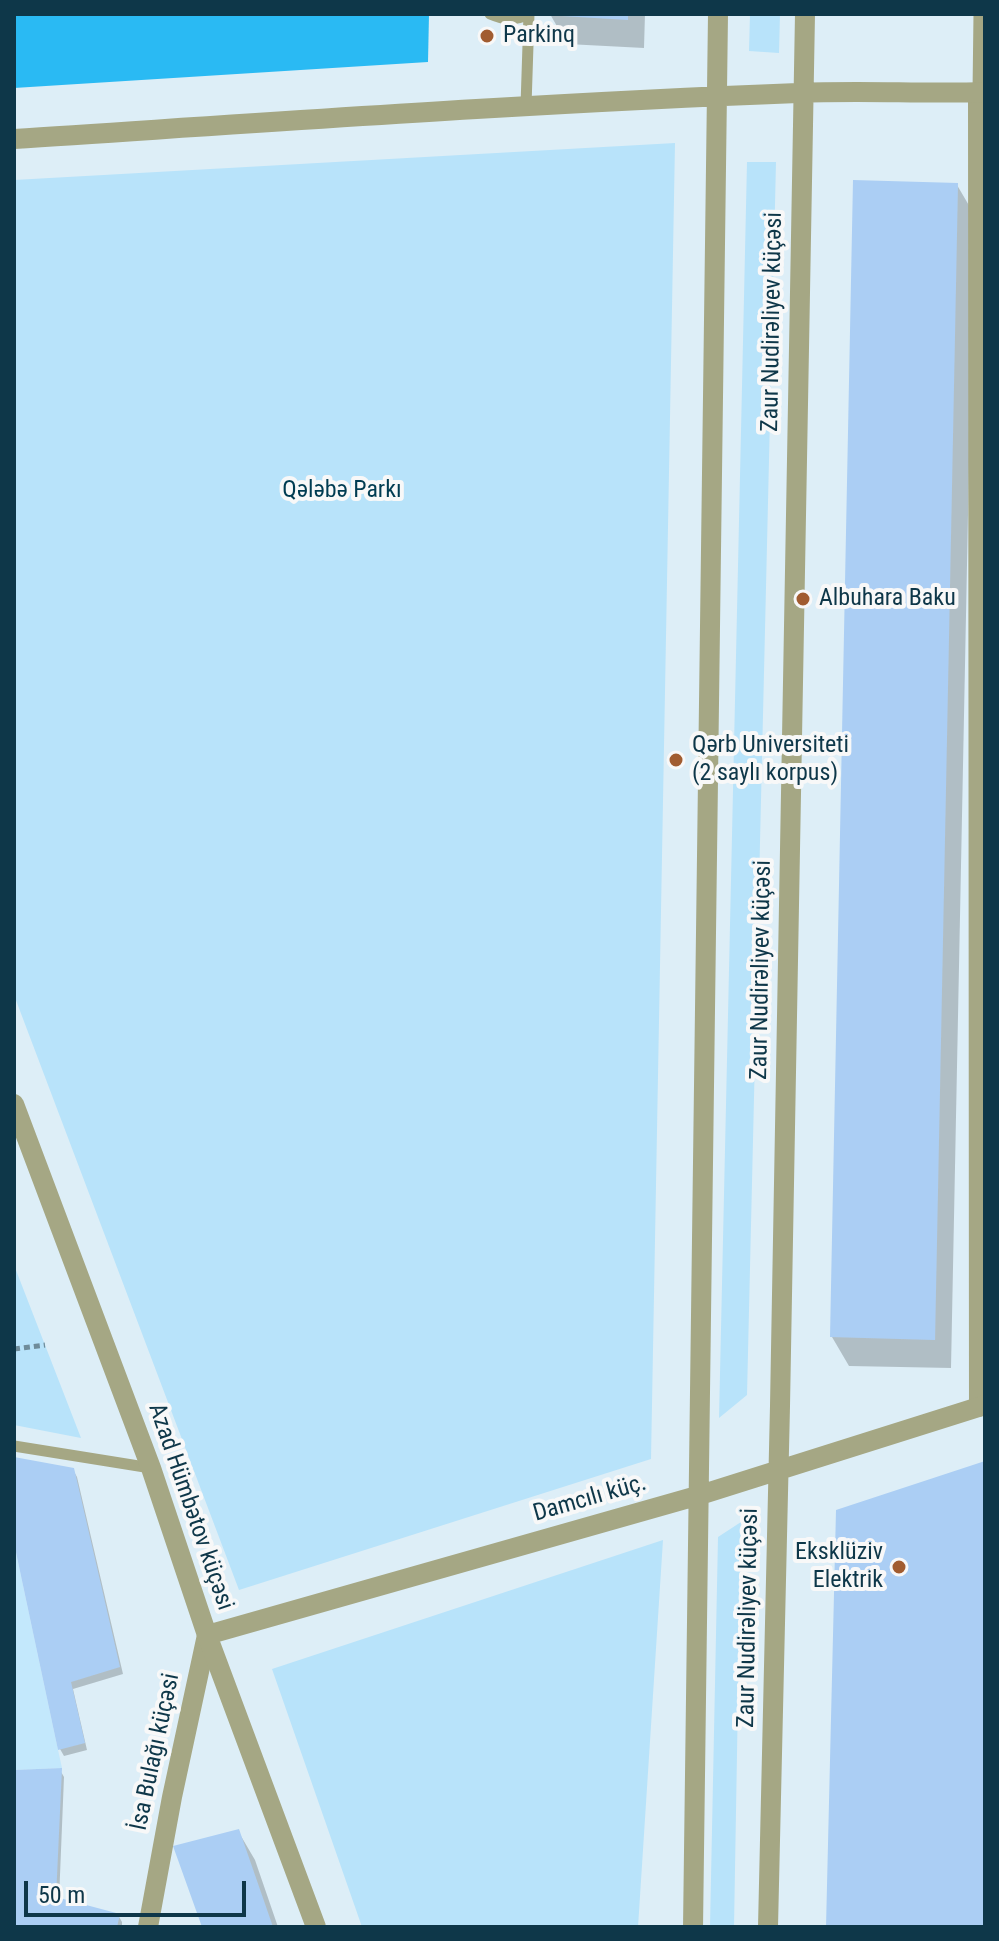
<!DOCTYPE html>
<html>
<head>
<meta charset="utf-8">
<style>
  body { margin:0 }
  #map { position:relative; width:999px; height:1941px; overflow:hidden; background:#ddeef7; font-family:"Roboto Condensed",sans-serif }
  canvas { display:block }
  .frame { position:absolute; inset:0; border:16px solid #0e3749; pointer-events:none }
  .scale { position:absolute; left:24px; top:1881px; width:222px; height:36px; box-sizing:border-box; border:4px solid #0e3749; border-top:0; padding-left:10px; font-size:24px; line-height:28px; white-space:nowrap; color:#0e3749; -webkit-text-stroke:6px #f8f8f8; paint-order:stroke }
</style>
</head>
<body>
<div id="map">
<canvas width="999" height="1941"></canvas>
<div class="frame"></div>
<div class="scale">50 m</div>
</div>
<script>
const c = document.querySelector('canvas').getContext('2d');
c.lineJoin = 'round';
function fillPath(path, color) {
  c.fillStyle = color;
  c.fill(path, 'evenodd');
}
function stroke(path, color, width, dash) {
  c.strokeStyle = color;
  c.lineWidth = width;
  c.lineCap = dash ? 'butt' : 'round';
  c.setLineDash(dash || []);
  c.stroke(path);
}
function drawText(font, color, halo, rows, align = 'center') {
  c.font = font + ' "Roboto Condensed",sans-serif';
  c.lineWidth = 8;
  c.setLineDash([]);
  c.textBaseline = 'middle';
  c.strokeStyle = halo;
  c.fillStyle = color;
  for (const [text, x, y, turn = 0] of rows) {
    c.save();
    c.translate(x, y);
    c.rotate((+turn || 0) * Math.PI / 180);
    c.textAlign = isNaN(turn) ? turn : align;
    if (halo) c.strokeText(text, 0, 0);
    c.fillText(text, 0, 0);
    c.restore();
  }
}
fillPath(new Path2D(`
  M 14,1543 L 58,1750 L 62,1768 L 14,1770 Z`), '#c3e8fc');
fillPath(new Path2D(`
  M 750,14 L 780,14 L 779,53 L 749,51 Z
  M 675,143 L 651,1459 L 239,1590 L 14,995 L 14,180 Z
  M 747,162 L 776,162 L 747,1395 L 719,1418 Z
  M 14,1265 L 81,1438 L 14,1425 Z
  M 741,1522 L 734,1927 L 710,1927 L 718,1537 Z
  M 663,1540 L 638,1927 L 362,1927 L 272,1669 Z`), '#b8e3fa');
fillPath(new Path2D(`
  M 14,14 L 429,14 L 428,62 L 14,88 Z`), '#2abaf3');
fillPath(new Path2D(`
  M 550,14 L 645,14 L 644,48 L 567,44 Z
  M 957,185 L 974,214 L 951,1368 L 849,1366 L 832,1337 Z
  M 14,1459 L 73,1470 L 77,1477 L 123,1674 L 73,1689 L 87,1750 L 64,1756 L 60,1749 L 14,1533 Z
  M 60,1770 L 64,1777 L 59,1900 L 118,1915 L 122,1922 L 122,1927 L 14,1927 L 14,1772 Z
  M 238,1831 L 255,1860 L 278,1927 L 204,1927 Z`), '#0003');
fillPath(new Path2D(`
  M 562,14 L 628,14 L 628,20 L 562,16 Z
  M 853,180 L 958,183 L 935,1340 L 830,1337 Z
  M 14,1457 L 74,1468 L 120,1667 L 71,1682 L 85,1743 L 58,1750 L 14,1543 Z
  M 985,1461 L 985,1927 L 826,1927 L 836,1510 Z
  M 62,1768 L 56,1897 L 120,1914 L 117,1927 L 14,1927 L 14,1770 Z
  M 239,1829 L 273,1927 L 202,1927 L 173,1846 Z`), '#abcef4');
stroke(new Path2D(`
  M 14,1349 L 45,1345`), '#6f8c9a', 5, [6, 4]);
stroke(new Path2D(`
  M 490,14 C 504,20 515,21 529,14
  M 978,92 L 979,14
  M 526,106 L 529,14
  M 14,1446 L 151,1468`), '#a5a784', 11);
stroke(new Path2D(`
  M 978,92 L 979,1407
  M 148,1927 L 172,1797 L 207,1635`), '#a5a784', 20);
stroke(new Path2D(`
  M 14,139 C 275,122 536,103 798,93 C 860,90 923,94 985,92
  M 14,1104 L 151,1468 L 207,1635 L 316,1927
  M 207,1635 L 700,1495 L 985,1405
  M 693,1927 L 718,14
  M 768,1927 L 780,1406 L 805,14`), '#a5a784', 20);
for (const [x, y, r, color] of [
  [487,36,8,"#a15c30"],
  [803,599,8,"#a15c30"],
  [676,760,8,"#a15c30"],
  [899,1567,8,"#a15c30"]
]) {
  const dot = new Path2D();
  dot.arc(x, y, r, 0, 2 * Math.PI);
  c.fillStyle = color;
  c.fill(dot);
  stroke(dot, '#f8f8f8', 3);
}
drawText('24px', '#0e3749', '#f8f8f8', [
  ["Parkinq",503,36],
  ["Albuhara Baku",819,599],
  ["Qərb Universiteti",692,746],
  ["(2 saylı korpus)",692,774],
  ["Eksklüziv",883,1553,"right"],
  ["Elektrik",883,1581,"right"]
], 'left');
drawText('24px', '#0e3749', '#f8f8f8', [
  ["Zaur Nudirəliyev küçəsi",773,322,-89],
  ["Zaur Nudirəliyev küçəsi",762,970,-89],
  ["Damcılı küç.",590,1499,-16],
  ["Azad Hümbətov küçəsi",190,1507,71],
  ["Zaur Nudirəliyev küçəsi",749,1618,-89],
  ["İsa Bulağı küçəsi",156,1752,-78]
]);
drawText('24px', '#003c52', '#f8f8f8', [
  ["Qələbə Parkı",342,491]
]);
</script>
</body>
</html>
